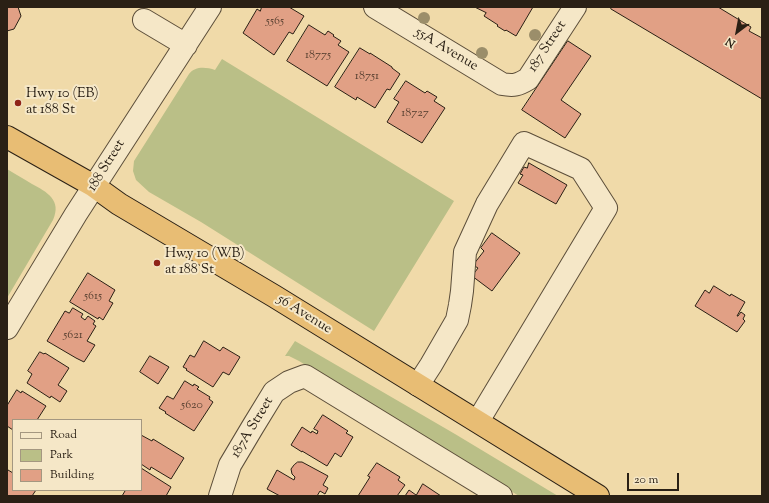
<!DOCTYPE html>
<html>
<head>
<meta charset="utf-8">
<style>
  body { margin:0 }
  #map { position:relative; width:769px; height:503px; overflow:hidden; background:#f0daa9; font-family:"Sorts Mill Goudy",serif }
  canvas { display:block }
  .frame { position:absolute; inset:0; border:8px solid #2a2015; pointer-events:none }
  .legend { position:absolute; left:12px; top:419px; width:130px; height:72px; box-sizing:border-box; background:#f5e7c7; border:1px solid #a49780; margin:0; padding:5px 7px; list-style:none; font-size:12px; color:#2a2015 }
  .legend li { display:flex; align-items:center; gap:8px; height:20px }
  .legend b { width:20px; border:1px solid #a49780 }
  .north { position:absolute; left:717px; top:12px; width:40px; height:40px; -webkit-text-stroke:3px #f5e7c7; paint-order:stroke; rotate:212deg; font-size:11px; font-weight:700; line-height:16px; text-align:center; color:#2a2015 }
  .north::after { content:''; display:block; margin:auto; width:14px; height:18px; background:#2a2015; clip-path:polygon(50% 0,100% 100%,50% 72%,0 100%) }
  .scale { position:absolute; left:627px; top:473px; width:52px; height:18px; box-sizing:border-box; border:2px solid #2a2015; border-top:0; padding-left:5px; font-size:12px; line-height:14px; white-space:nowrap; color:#2a2015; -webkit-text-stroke:3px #f5e7c7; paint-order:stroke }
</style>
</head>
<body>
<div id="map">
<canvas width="769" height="503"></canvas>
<div class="frame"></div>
<ul class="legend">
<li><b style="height:5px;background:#f5e7c7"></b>Road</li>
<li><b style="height:11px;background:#babf87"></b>Park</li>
<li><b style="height:11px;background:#e1a085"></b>Building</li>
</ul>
<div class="north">N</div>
<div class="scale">20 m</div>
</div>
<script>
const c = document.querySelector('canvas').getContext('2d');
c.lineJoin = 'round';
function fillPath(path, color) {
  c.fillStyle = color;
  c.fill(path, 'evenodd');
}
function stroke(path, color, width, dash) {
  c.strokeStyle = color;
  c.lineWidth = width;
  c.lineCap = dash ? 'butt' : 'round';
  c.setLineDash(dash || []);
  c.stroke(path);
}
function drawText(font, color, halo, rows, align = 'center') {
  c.font = font + ' "Sorts Mill Goudy",serif';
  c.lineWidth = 4;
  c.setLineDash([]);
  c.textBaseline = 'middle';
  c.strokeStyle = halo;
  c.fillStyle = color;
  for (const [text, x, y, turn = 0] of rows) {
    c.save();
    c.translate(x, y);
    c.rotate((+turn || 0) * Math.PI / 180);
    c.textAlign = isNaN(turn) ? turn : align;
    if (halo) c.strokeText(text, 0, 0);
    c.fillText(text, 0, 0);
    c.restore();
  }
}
fillPath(new Path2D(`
  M 222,59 L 454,201 L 374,331 L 201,222 L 149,192 L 136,180 L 133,171 L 134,161 L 189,74 C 195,66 206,67 215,70 Z
  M 7,169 C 15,174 24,179 32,184 C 47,192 62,200 53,220 L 7,298 Z
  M 295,341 L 455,434 L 558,496 L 519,496 L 299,361 L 289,356 L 285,356 Z`), '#babf87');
const building = new Path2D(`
  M 7,7 L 18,7 L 21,16 L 14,29 L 7,31 Z
  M 262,7 L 289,7 L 304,16 L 293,34 L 289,32 L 274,55 L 243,33 L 257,9 L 260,11 Z
  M 475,7 L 533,7 L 516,36 L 506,30 L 505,31 L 497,26 L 498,25 L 484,16 L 486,13 Z
  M 612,7 L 718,7 L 751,27 L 749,31 L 762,38 L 762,99 L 611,9 Z
  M 309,25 L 325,35 L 328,31 L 334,35 L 333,36 L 341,41 L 338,45 L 349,52 L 327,86 L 287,61 Z
  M 568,41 L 591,56 L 561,100 L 581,114 L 565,138 L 522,110 Z
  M 360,48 L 370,54 L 370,53 L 392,67 L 392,68 L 400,74 L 390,90 L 387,89 L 375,108 L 357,97 L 356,100 L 335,87 Z
  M 406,81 L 425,93 L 427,91 L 437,97 L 434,101 L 445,108 L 422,143 L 387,122 L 399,102 L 394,99 Z
  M 529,163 L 567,185 L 556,204 L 518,183 L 523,175 L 520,174 L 524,167 L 527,168 Z
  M 492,233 L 520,253 L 492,291 L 472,276 L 478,268 L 473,265 L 484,251 L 481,248 Z
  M 88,273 L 115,290 L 109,301 L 113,303 L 103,320 L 99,317 L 98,319 L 70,302 Z
  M 714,286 L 730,296 L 731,294 L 745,302 L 737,316 L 738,316 L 741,312 L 745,315 L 743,319 L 745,321 L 737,332 L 695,306 L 705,290 L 709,293 Z
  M 73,308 L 83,314 L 81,317 L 85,320 L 88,316 L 95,321 L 93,324 L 96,326 L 87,341 L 95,345 L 84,362 L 76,358 L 47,341 L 65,311 L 69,313 Z
  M 204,341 L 220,351 L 223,347 L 240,357 L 229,375 L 223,372 L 213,387 L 186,370 L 187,369 L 183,367 L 190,355 L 194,357 Z
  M 40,352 L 44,354 L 45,353 L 69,368 L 58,385 L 67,391 L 60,402 L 51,396 L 50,398 L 27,383 L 32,374 L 28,371 Z
  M 150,356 L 169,367 L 158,384 L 140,372 Z
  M 185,381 L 193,386 L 194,384 L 199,387 L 197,389 L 210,397 L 209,399 L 213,402 L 194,431 L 165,413 L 166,412 L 159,408 L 167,396 L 173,399 Z
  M 17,390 L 21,393 L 22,391 L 46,406 L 37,420 L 13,420 L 13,430 L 7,426 L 7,406 Z
  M 323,415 L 348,431 L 346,433 L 353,437 L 341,457 L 335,453 L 327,466 L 302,451 L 302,452 L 291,445 L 302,427 L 311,433 L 312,431 L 317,434 L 318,431 L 314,429 Z
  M 141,435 L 152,441 L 153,439 L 184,458 L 171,479 L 151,467 L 150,470 L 141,464 Z
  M 298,462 L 302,462 L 328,476 L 323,485 L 328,488 L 325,494 L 320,491 L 317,496 L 280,496 L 267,489 L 277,470 L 294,480 L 295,477 L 292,474 L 291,469 L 294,465 Z
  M 377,463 L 400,477 L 398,480 L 405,485 L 397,496 L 358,496 L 370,477 L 368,476 Z
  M 141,468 L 171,487 L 166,496 L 122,496 L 125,491 L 124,490 L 141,490 Z
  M 8,470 L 13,473 L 13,490 L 36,490 L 32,496 L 7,496 L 7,472 Z
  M 423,484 L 441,496 L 405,496 L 409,490 L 416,495 Z`);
fillPath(building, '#e1a085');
stroke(building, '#2a2015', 1);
const minor = new Path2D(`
  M 375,7 L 502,84 C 514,86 518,85 528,79 L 575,7
  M 144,20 L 186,45
  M 7,328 L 76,214 L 210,7
  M 418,385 L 431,365 L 457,320 L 460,305 L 462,291 L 465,252 L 487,204 L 524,143 L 581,169 L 606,208 L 478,421
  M 220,496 L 230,465 L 252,428 L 274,392 L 289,382 L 305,376 L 501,496`);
const highway = new Path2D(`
  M 7,137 L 94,186 L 119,204 L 274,296 L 598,496`);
stroke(minor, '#5c4e3a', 24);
stroke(highway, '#2a2015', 24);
stroke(minor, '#f5e7c7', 22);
stroke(highway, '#e8bd74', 22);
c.fillStyle = '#9b8e6a';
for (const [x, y] of [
  [424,18],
  [535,35],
  [482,53]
]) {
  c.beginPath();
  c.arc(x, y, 6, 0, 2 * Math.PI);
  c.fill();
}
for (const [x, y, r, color] of [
  [18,103,4,"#8f2418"],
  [157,263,4,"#8f2418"]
]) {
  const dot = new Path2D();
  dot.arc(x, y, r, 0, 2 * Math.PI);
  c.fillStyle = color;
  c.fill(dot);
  stroke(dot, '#f5e7c7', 1.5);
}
drawText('12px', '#584031', null, [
  ["5565",275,22],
  ["18775",318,56],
  ["18751",367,77],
  ["18727",415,114],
  ["5615",93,297],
  ["5621",73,336],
  ["5620",192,406]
]);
drawText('14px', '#2a2015', '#f5e7c7', [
  ["187 Street",548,47,-57],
  ["55A Avenue",446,50,31],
  ["188 Street",107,166,-58],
  ["56 Avenue",304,315,32],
  ["187A Street",253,428,-59]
]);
drawText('14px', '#2a2015', '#f5e7c7', [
  ["Hwy 10 (EB)",26,95],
  ["at 188 St",26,111],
  ["Hwy 10 (WB)",165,255],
  ["at 188 St",165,271]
], 'left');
</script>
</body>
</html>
